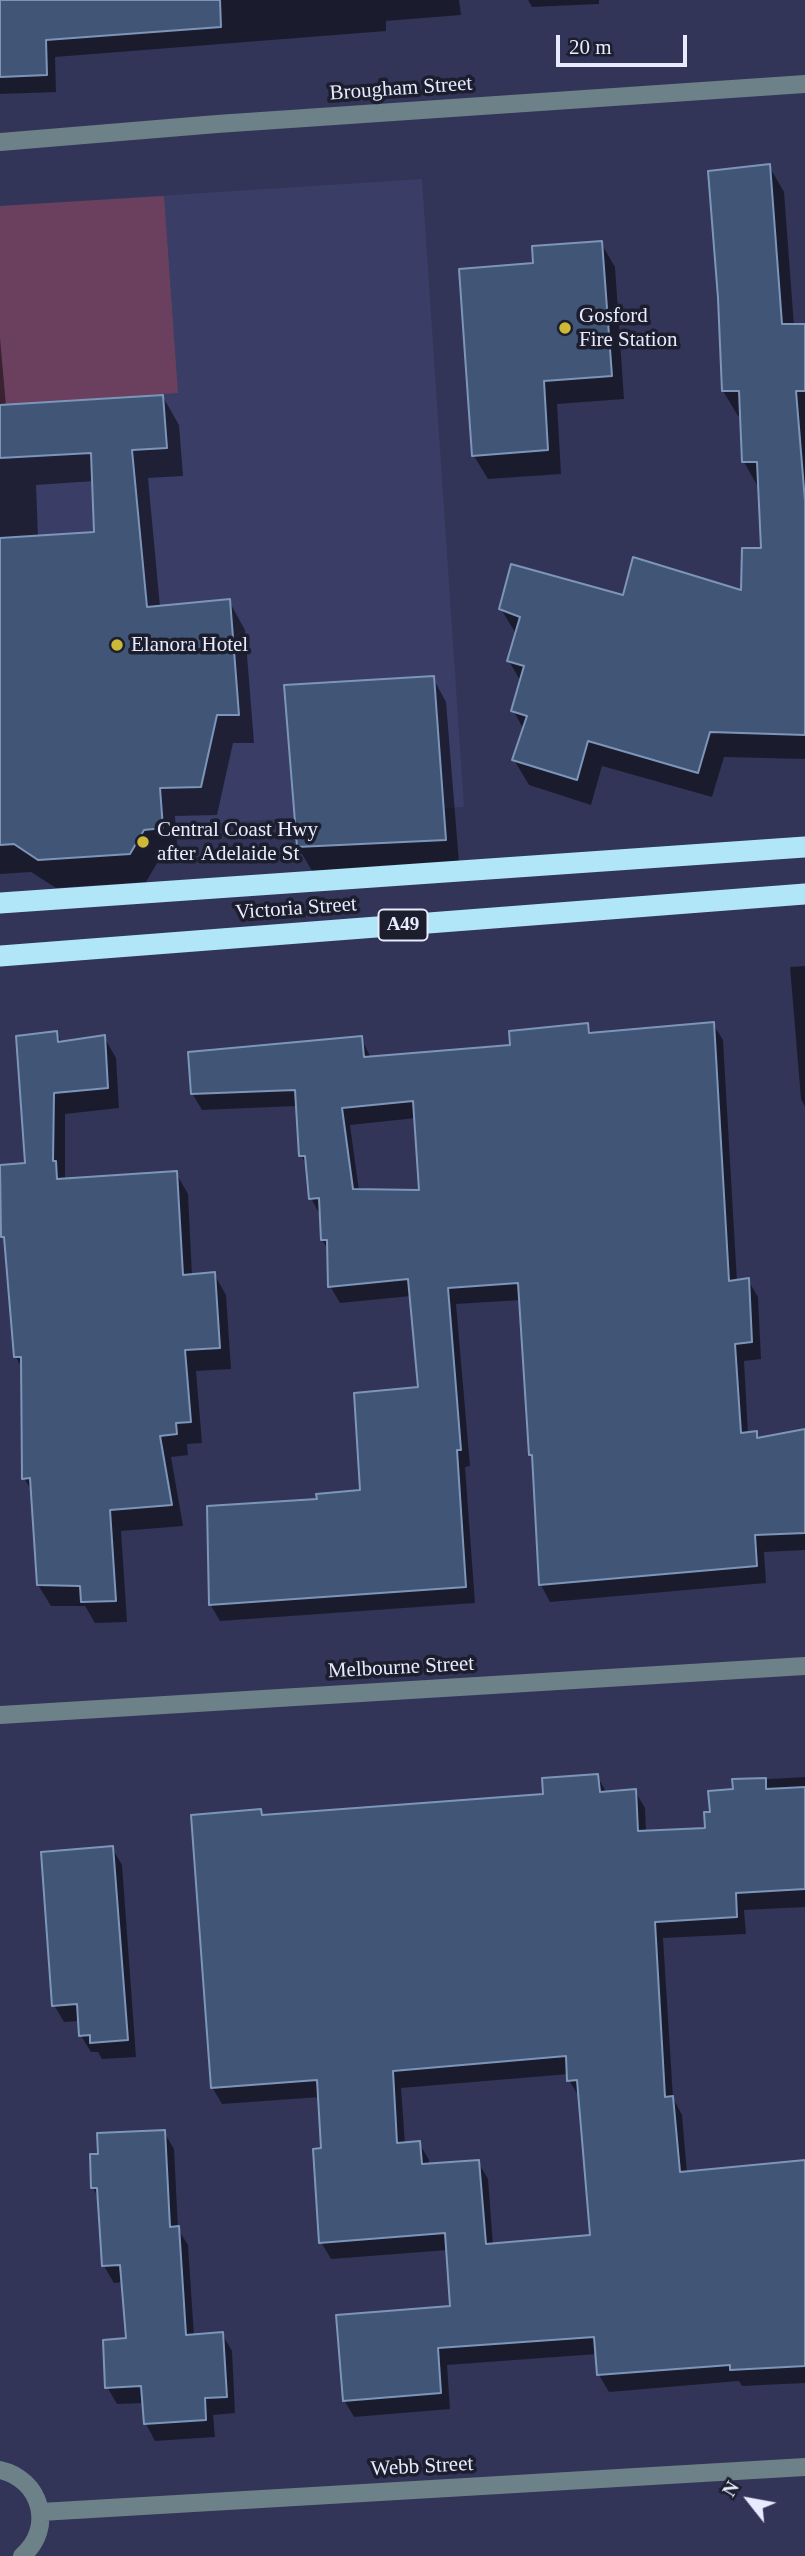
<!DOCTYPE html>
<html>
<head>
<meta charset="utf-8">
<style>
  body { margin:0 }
  #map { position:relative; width:805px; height:2556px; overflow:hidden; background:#323557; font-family:Georgia,serif }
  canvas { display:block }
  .north { position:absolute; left:714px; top:2465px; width:70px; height:70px; -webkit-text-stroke:5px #1c1e2e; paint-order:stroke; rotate:301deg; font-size:19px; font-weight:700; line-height:28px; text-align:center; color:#e8ebfd }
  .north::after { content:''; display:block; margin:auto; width:24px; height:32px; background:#e8ebfd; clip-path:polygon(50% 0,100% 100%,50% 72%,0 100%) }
  .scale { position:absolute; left:556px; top:35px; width:131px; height:32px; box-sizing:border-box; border:4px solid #e8ebfd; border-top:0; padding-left:9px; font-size:21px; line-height:24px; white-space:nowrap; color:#e8ebfd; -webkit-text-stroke:5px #1c1e2e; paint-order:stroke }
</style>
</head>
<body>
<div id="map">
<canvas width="805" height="2556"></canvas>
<div class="north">N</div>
<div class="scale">20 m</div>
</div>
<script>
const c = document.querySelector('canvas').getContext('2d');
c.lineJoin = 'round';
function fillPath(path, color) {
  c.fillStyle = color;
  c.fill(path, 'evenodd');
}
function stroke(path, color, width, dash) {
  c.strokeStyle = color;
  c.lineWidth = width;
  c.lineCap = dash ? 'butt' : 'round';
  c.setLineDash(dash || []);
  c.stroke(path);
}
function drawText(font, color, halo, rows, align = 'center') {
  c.font = font + ' Georgia,serif';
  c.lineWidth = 7;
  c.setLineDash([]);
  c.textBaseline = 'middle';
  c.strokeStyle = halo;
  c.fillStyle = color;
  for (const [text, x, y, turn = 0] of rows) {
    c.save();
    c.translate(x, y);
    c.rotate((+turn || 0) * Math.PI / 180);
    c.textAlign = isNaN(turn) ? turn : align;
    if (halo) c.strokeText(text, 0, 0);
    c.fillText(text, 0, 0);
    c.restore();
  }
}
fillPath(new Path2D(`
  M 422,179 L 464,807 L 0,837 L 0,206 Z`), '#3a3d66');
fillPath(new Path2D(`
  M 164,196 L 178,393 L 0,405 L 0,206 Z`), '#6b405e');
fillPath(new Path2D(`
  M 0,0 L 459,0 L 461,15 L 386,21 L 386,31 L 55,57 L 56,92 L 0,94 Z
  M 528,0 L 599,0 L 599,4 L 532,7 Z
  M 769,166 L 784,192 L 794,326 L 805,326 L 805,759 L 724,757 L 712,797 L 602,766 L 591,805 L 529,785 L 514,760 L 524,730 L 513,710 L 521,682 L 509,661 L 516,634 L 501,609 L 625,597 L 742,592 L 763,550 L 758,487 L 744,462 L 742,416 L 738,416 L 723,391 Z
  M 601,243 L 615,267 L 624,399 L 557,404 L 561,474 L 488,479 L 474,456 L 535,265 Z
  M 0,338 L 6,406 L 163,397 L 179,425 L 183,476 L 148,478 L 160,607 L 229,601 L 245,630 L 254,743 L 233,743 L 217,815 L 175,816 L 178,856 L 160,858 L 146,882 L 56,888 L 31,872 L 0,874 ZM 94,481 L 96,534 L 38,537 L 36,485 Z
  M 433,678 L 446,702 L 459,863 L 312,871 L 298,847 Z
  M 805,966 L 805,1107 L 801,1099 L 790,967 Z
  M 713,1024 L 723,1040 L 737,1282 L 748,1280 L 758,1297 L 761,1359 L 744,1361 L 748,1434 L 756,1433 L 759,1439 L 805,1431 L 805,1550 L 764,1552 L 766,1583 L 550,1602 L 541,1585 L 535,1462 L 530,1455 L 521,1300 L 456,1304 L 470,1466 L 465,1467 L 475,1603 L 220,1621 L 210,1604 L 318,1500 L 362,1491 L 420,1389 L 411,1296 L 340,1303 L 330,1286 L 329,1251 L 322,1240 L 320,1215 L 311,1198 L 308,1168 L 301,1155 L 297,1106 L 202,1110 L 192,1093 L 361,1038 L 371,1058 L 512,1047 L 587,1025 L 593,1035 ZM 416,1118 L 421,1192 L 359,1191 L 350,1125 Z
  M 56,1032 L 62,1043 L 104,1037 L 116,1058 L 119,1108 L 65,1114 L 65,1180 L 176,1173 L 188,1194 L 192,1276 L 214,1274 L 226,1295 L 231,1369 L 196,1371 L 202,1443 L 187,1444 L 188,1455 L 171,1457 L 183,1526 L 121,1531 L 127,1622 L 95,1623 L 85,1606 L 51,1606 L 38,1585 L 33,1493 L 24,1478 L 23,1369 L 15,1356 L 0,1167 L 27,1165 Z
  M 597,1776 L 607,1793 L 635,1791 L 645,1808 L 646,1832 L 707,1830 L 711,1813 L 734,1791 L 734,1781 L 805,1777 L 805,1907 L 744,1910 L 746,1934 L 663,1938 L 673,2098 L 682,2115 L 687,2173 L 805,2162 L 805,2383 L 742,2386 L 739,2381 L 609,2392 L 599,2375 L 597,2354 L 447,2365 L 450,2409 L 354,2417 L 344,2400 L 452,2307 L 448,2250 L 331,2259 L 321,2242 L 323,2150 L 320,2097 L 222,2104 L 212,2087 L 260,1811 L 264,1817 L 545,1796 ZM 569,2074 L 569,2080 L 579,2097 L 592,2237 L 493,2245 L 488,2179 L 478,2162 L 429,2165 L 429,2160 L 419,2143 L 405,2144 L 401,2088 Z
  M 112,1848 L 122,1865 L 136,2057 L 102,2059 L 98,2052 L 91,2052 L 81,2036 L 80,2021 L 64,2022 L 54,2005 Z
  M 164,2132 L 174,2149 L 178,2229 L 188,2245 L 194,2336 L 222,2334 L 232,2351 L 235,2413 L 213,2415 L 215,2437 L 155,2441 L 146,2424 L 144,2403 L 117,2404 L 107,2387 L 128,2340 L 123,2282 L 114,2283 L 104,2266 L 99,2199 L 93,2188 L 100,2156 Z`), '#0007');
const building = new Path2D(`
  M 0,0 L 220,0 L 221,27 L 46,40 L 47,75 L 0,77 Z
  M 770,164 L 782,324 L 805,324 L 805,391 L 796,391 L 805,501 L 805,735 L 710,732 L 698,773 L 588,741 L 577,780 L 512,760 L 527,716 L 511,711 L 524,666 L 507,661 L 520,617 L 499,609 L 511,564 L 623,595 L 633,557 L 741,590 L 742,548 L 761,548 L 757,462 L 742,462 L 739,391 L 722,391 L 718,298 L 708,171 Z
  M 602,241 L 612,376 L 544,381 L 548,450 L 472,456 L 459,269 L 533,263 L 532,246 Z
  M 163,395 L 167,448 L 132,450 L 147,607 L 230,599 L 239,715 L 217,715 L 201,787 L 160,788 L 163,828 L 144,830 L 130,854 L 38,860 L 14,844 L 0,845 L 0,538 L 94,532 L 91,453 L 0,458 L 0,405 Z
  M 434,676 L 446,840 L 297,847 L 284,685 Z
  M 714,1022 L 729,1281 L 749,1278 L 752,1342 L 735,1344 L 741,1433 L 757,1431 L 757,1438 L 805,1429 L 805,1533 L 755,1535 L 757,1566 L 539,1585 L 532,1455 L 529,1455 L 518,1283 L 448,1288 L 461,1450 L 457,1450 L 466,1587 L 209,1605 L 207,1506 L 317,1499 L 316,1494 L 360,1490 L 354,1393 L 418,1387 L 408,1279 L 328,1287 L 327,1240 L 321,1240 L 319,1198 L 309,1199 L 305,1156 L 299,1156 L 295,1090 L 191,1094 L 188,1052 L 362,1036 L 364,1057 L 510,1045 L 509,1031 L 588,1023 L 589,1033 ZM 413,1101 L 419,1190 L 353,1189 L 342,1108 Z
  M 57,1031 L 58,1042 L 105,1035 L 108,1088 L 54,1093 L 53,1161 L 56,1161 L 57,1179 L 177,1171 L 183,1275 L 215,1272 L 220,1348 L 185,1350 L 191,1422 L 176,1423 L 177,1434 L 160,1436 L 172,1505 L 110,1510 L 116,1601 L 81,1602 L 80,1586 L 37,1585 L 30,1478 L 22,1479 L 21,1357 L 14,1357 L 4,1237 L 1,1237 L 0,1165 L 25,1163 L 16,1036 Z
  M 598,1774 L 600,1792 L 636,1789 L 638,1831 L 705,1828 L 704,1812 L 710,1812 L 708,1791 L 733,1789 L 732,1779 L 766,1778 L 766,1789 L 805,1787 L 805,1889 L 736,1893 L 737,1917 L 655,1922 L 665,2097 L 673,2096 L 680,2172 L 805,2160 L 805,2366 L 730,2370 L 730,2365 L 597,2375 L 594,2337 L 438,2348 L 441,2393 L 343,2401 L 336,2315 L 450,2306 L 445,2233 L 319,2243 L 313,2149 L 321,2148 L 317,2080 L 211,2088 L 191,1815 L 261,1809 L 262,1815 L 543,1794 L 542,1778 ZM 566,2056 L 567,2081 L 577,2080 L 590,2235 L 486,2244 L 479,2160 L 422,2164 L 420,2141 L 397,2143 L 393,2071 Z
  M 113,1846 L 128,2040 L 90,2043 L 90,2035 L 79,2036 L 77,2004 L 52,2006 L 41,1852 Z
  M 165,2130 L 170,2227 L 179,2226 L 186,2335 L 223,2332 L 227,2397 L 205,2398 L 206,2420 L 144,2424 L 141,2386 L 105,2388 L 103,2340 L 126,2338 L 120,2265 L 102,2266 L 97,2188 L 91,2188 L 90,2154 L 98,2154 L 97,2133 Z`);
fillPath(building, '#415677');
stroke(building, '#7d95b9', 2);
stroke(new Path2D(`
  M 0,142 L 217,124 L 805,84
  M 0,1715 L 805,1666
  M 0,2470 C 41,2479 55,2528 22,2556
  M 41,2512 L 805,2467`), '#6c8188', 18);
stroke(new Path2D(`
  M 0,903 L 805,847
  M 0,956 L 805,894`), '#b0e6f7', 21);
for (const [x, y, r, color] of [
  [565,328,7,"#ceb837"],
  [117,645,7,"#ceb837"],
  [143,842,7,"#ceb837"]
]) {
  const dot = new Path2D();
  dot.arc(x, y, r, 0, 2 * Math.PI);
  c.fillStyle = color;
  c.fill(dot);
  stroke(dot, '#1c1e2e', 2.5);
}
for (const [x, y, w] of [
  [403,925,49]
]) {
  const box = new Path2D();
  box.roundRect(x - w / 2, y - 15.5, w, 31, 5);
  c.fillStyle = '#1c1e2e';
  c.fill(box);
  stroke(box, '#e8ebfd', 2);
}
drawText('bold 19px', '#e8ebfd', null, [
  ["A49",403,925]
]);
drawText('21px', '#e8ebfd', '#1c1e2e', [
  ["Brougham Street",401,89,-4],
  ["Victoria Street",296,909,-4],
  ["Melbourne Street",401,1668,-3],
  ["Webb Street",422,2467,-3]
]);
drawText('21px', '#e8ebfd', '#1c1e2e', [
  ["Gosford",579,316],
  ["Fire Station",579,340],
  ["Elanora Hotel",131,645],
  ["Central Coast Hwy",157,830],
  ["after Adelaide St",157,854]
], 'left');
</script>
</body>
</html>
